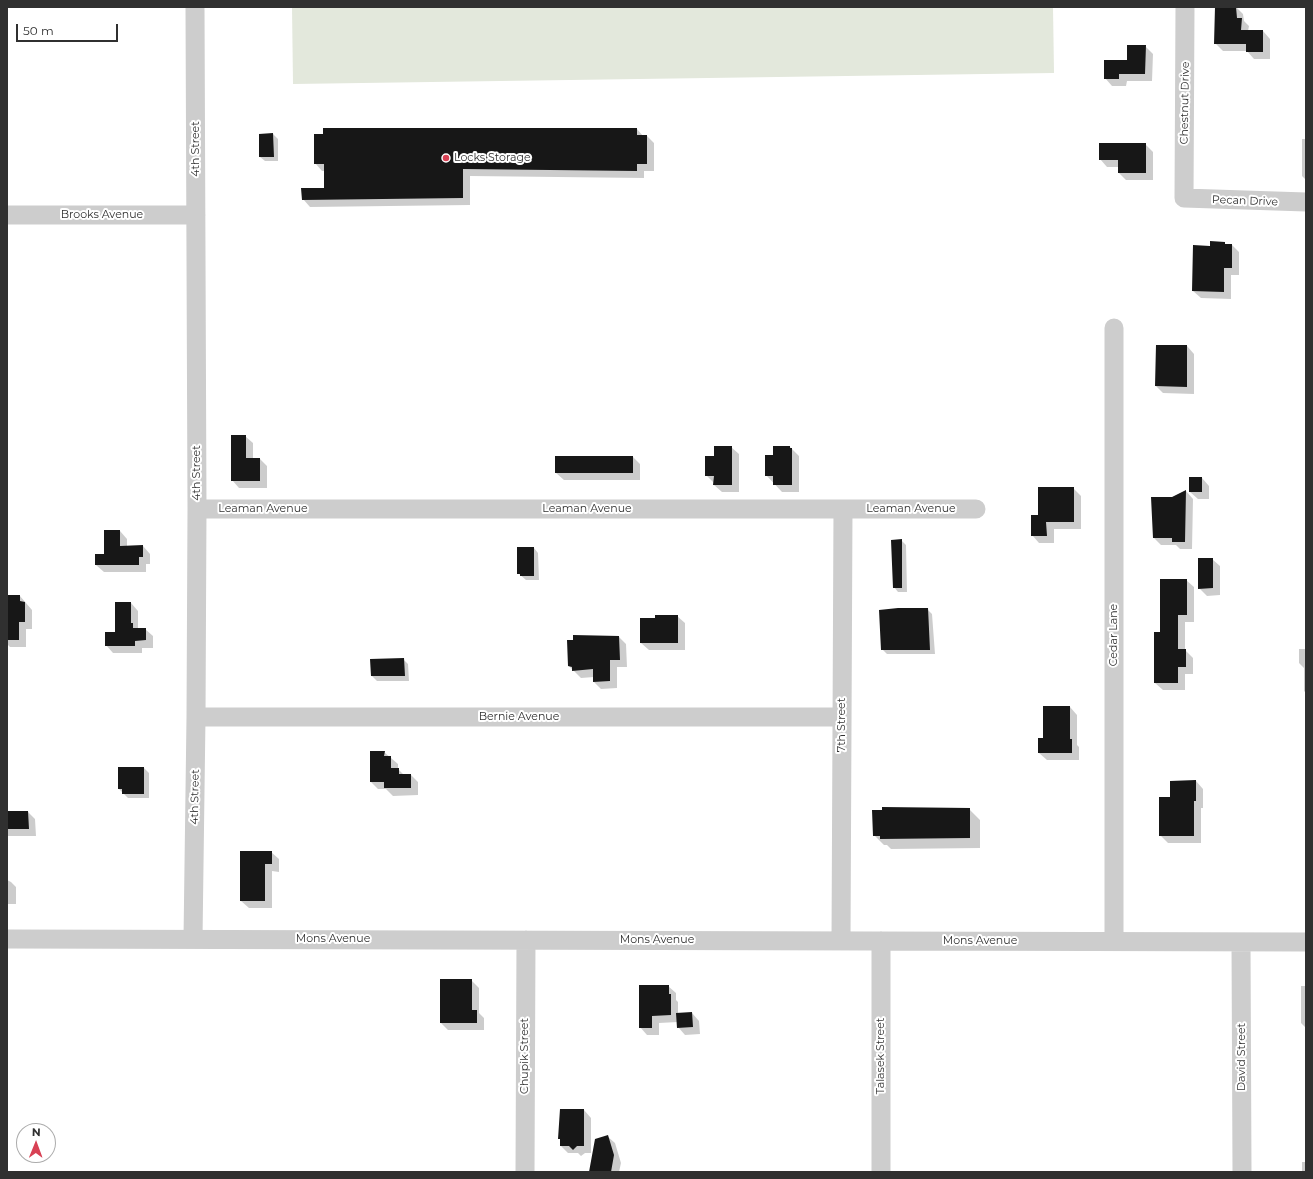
<!DOCTYPE html>
<html>
<head>
<meta charset="utf-8">
<style>
  body { margin:0 }
  #map { position:relative; width:1313px; height:1179px; overflow:hidden; background:#fff; font-family:Montserrat,sans-serif }
  canvas { display:block }
  .frame { position:absolute; inset:0; border:8px solid #303030; pointer-events:none }
  .north { position:absolute; left:16px; top:1123px; width:40px; height:40px; box-sizing:border-box; background:#fff; border:1px solid #acacac; border-radius:50%; rotate:1deg; font-size:11px; font-weight:700; line-height:16px; text-align:center; color:#303030 }
  .north::after { content:''; display:block; margin:auto; width:14px; height:18px; background:#d84154; clip-path:polygon(50% 0,100% 100%,50% 72%,0 100%) }
  .scale { position:absolute; left:16px; top:24px; width:102px; height:18px; box-sizing:border-box; border:2px solid #303030; border-top:0; padding-left:5px; font-size:12px; line-height:14px; white-space:nowrap; color:#303030; -webkit-text-stroke:3px #fff; paint-order:stroke }
</style>
</head>
<body>
<div id="map">
<canvas width="1313" height="1179"></canvas>
<div class="frame"></div>
<div class="north">N</div>
<div class="scale">50 m</div>
</div>
<script>
const c = document.querySelector('canvas').getContext('2d');
c.lineJoin = 'round';
function fillPath(path, color) {
  c.fillStyle = color;
  c.fill(path, 'evenodd');
}
function stroke(path, color, width, dash) {
  c.strokeStyle = color;
  c.lineWidth = width;
  c.lineCap = dash ? 'butt' : 'round';
  c.setLineDash(dash || []);
  c.stroke(path);
}
function drawText(font, color, halo, rows, align = 'center') {
  c.font = font + ' Montserrat,sans-serif';
  c.lineWidth = 4;
  c.setLineDash([]);
  c.textBaseline = 'middle';
  c.strokeStyle = halo;
  c.fillStyle = color;
  for (const [text, x, y, turn = 0] of rows) {
    c.save();
    c.translate(x, y);
    c.rotate((+turn || 0) * Math.PI / 180);
    c.textAlign = isNaN(turn) ? turn : align;
    if (halo) c.strokeText(text, 0, 0);
    c.fillText(text, 0, 0);
    c.restore();
  }
}
fillPath(new Path2D(`
  M 292,7 L 1053,7 L 1054,73 L 293,84 Z`), '#e3e8dc');
fillPath(new Path2D(`
  M 1236,7 L 1243,14 L 1244,21 L 1249,26 L 1248,31 L 1263,31 L 1270,39 L 1270,59 L 1254,59 L 1247,51 L 1223,51 L 1215,43 Z
  M 1145,46 L 1153,54 L 1152,81 L 1127,81 L 1126,86 L 1112,86 L 1105,78 Z
  M 324,129 L 637,129 L 643,136 L 647,136 L 654,143 L 654,171 L 644,171 L 644,178 L 470,176 L 470,205 L 310,207 L 303,199 L 325,189 L 325,171 L 322,171 L 315,163 L 324,135 Z
  M 273,134 L 278,139 L 278,161 L 265,161 L 260,157 Z
  M 1302,139 L 1306,139 L 1306,180 L 1302,176 Z
  M 1145,144 L 1153,152 L 1153,180 L 1126,180 L 1119,173 L 1119,167 L 1107,167 L 1100,159 Z
  M 1224,243 L 1227,245 L 1232,245 L 1239,252 L 1239,275 L 1231,275 L 1231,299 L 1201,298 L 1193,291 L 1211,246 Z
  M 1187,346 L 1194,354 L 1194,394 L 1163,393 L 1156,386 Z
  M 245,436 L 253,443 L 253,459 L 260,459 L 267,466 L 267,488 L 239,488 L 232,480 Z
  M 731,447 L 739,454 L 739,492 L 722,492 L 714,485 L 714,483 L 706,475 L 715,457 Z
  M 774,447 L 790,447 L 799,456 L 799,492 L 782,492 L 766,475 L 774,456 Z
  M 633,457 L 640,464 L 640,480 L 564,480 L 556,473 Z
  M 1202,478 L 1209,486 L 1209,499 L 1198,499 L 1190,492 Z
  M 1073,488 L 1081,496 L 1081,529 L 1054,529 L 1054,543 L 1039,543 L 1032,535 L 1039,516 Z
  M 1186,491 L 1193,499 L 1192,549 L 1180,549 L 1176,545 L 1161,545 L 1154,538 L 1172,498 Z
  M 120,531 L 127,539 L 127,546 L 143,546 L 150,554 L 150,564 L 146,564 L 146,572 L 104,572 L 96,565 L 105,555 Z
  M 901,540 L 906,545 L 907,592 L 898,592 L 894,587 Z
  M 534,548 L 538,553 L 539,580 L 526,580 L 518,573 Z
  M 1212,559 L 1220,566 L 1220,595 L 1207,596 L 1199,588 Z
  M 1186,580 L 1194,587 L 1194,622 L 1185,622 L 1185,650 L 1193,658 L 1193,674 L 1185,674 L 1185,690 L 1163,690 L 1155,683 L 1161,633 Z
  M 7,596 L 20,596 L 32,610 L 32,629 L 26,629 L 26,647 L 10,647 L 7,644 Z
  M 116,603 L 131,603 L 138,611 L 138,629 L 145,629 L 153,636 L 153,648 L 142,648 L 142,653 L 113,653 L 106,645 L 116,633 Z
  M 927,609 L 932,614 L 935,654 L 887,654 L 882,649 Z
  M 677,616 L 685,623 L 685,650 L 649,650 L 641,643 L 656,619 Z
  M 619,637 L 626,644 L 627,667 L 617,667 L 617,688 L 601,689 L 594,682 L 594,677 L 581,678 L 569,666 Z
  M 1299,649 L 1306,649 L 1306,693 L 1304,691 L 1304,668 L 1299,663 Z
  M 403,659 L 408,664 L 409,681 L 377,681 L 372,676 Z
  M 1070,707 L 1077,715 L 1077,745 L 1079,747 L 1079,760 L 1047,760 L 1039,753 L 1044,739 Z
  M 384,752 L 398,764 L 398,769 L 404,775 L 411,775 L 418,782 L 418,795 L 393,796 L 386,789 L 378,789 L 371,782 Z
  M 144,768 L 149,773 L 149,798 L 128,798 L 119,789 Z
  M 1196,781 L 1203,789 L 1203,808 L 1201,808 L 1201,843 L 1168,843 L 1160,835 L 1171,798 Z
  M 970,810 L 980,820 L 980,848 L 891,849 L 887,845 L 884,845 L 874,835 Z
  M 7,812 L 28,812 L 35,819 L 36,836 L 7,836 Z
  M 271,852 L 279,859 L 279,872 L 272,871 L 272,908 L 249,908 L 241,901 Z
  M 7,880 L 11,882 L 16,887 L 16,904 L 7,904 Z
  M 471,980 L 479,988 L 479,1013 L 484,1018 L 484,1030 L 448,1030 L 441,1023 Z
  M 668,986 L 676,993 L 676,1000 L 678,1002 L 678,1014 L 692,1013 L 699,1021 L 700,1034 L 685,1035 L 678,1027 L 678,1022 L 659,1023 L 659,1035 L 647,1035 L 640,1027 Z
  M 1301,986 L 1306,986 L 1306,1028 L 1301,1023 Z
  M 584,1110 L 591,1118 L 591,1153 L 585,1153 L 581,1156 L 578,1153 L 568,1153 L 561,1146 Z
  M 607,1136 L 615,1143 L 621,1163 L 619,1172 L 590,1172 Z
  M 1302,1162 L 1306,1162 L 1306,1172 L 1302,1172 Z`), '#0003');
fillPath(new Path2D(`
  M 1215,7 L 1236,7 L 1237,18 L 1242,18 L 1241,30 L 1263,30 L 1263,52 L 1246,52 L 1246,44 L 1214,44 Z
  M 1127,45 L 1146,45 L 1145,74 L 1119,74 L 1119,79 L 1104,79 L 1104,60 L 1127,60 Z
  M 323,128 L 637,128 L 637,135 L 647,135 L 647,164 L 637,164 L 637,171 L 463,169 L 463,198 L 302,200 L 301,188 L 324,188 L 324,164 L 314,164 L 314,134 L 323,134 Z
  M 273,133 L 274,157 L 259,157 L 259,134 Z
  M 1099,143 L 1146,143 L 1146,173 L 1118,173 L 1118,160 L 1099,160 Z
  M 1210,241 L 1225,242 L 1225,244 L 1232,244 L 1232,268 L 1224,268 L 1224,292 L 1192,291 L 1193,245 L 1210,246 Z
  M 1156,345 L 1187,345 L 1187,387 L 1155,386 Z
  M 231,435 L 246,435 L 246,458 L 260,458 L 260,481 L 231,481 Z
  M 714,446 L 732,446 L 732,485 L 713,485 L 714,476 L 705,476 L 705,456 L 714,456 Z
  M 773,446 L 790,446 L 790,448 L 792,448 L 792,485 L 773,485 L 773,476 L 765,476 L 765,455 L 773,455 Z
  M 555,456 L 633,456 L 633,473 L 555,473 Z
  M 1189,477 L 1202,477 L 1202,492 L 1189,492 Z
  M 1038,487 L 1074,487 L 1074,522 L 1046,522 L 1047,536 L 1031,536 L 1031,515 L 1038,515 Z
  M 1186,490 L 1185,542 L 1172,542 L 1172,538 L 1153,538 L 1151,497 L 1172,497 Z
  M 104,530 L 120,530 L 120,546 L 143,545 L 143,557 L 139,557 L 139,565 L 95,565 L 95,554 L 104,554 Z
  M 902,539 L 902,588 L 893,588 L 891,540 Z
  M 517,547 L 534,547 L 534,576 L 520,576 L 520,574 L 517,574 Z
  M 1198,558 L 1213,558 L 1213,588 L 1198,589 Z
  M 1160,579 L 1187,579 L 1187,615 L 1178,615 L 1178,649 L 1186,649 L 1186,667 L 1178,667 L 1178,683 L 1154,683 L 1154,632 L 1160,632 Z
  M 7,595 L 20,595 L 20,601 L 25,602 L 25,622 L 19,622 L 19,640 L 7,640 Z
  M 115,602 L 131,602 L 131,623 L 133,623 L 133,628 L 146,628 L 146,640 L 135,641 L 135,646 L 105,646 L 105,632 L 115,632 Z
  M 898,608 L 928,608 L 930,650 L 881,650 L 879,610 Z
  M 655,615 L 678,615 L 678,643 L 640,643 L 640,618 L 655,618 Z
  M 573,635 L 619,636 L 620,660 L 610,660 L 610,681 L 593,682 L 593,669 L 572,671 L 572,667 L 568,666 L 567,640 L 573,640 Z
  M 404,658 L 405,676 L 371,676 L 370,659 Z
  M 1043,706 L 1070,706 L 1070,739 L 1072,739 L 1072,753 L 1038,753 L 1038,738 L 1043,738 Z
  M 370,751 L 385,751 L 384,756 L 391,756 L 391,768 L 399,768 L 399,774 L 411,774 L 411,788 L 384,788 L 384,782 L 370,782 Z
  M 118,767 L 144,767 L 144,794 L 122,794 L 122,789 L 118,789 Z
  M 1196,780 L 1196,801 L 1194,801 L 1194,836 L 1159,836 L 1159,797 L 1170,797 L 1170,781 Z
  M 882,807 L 970,808 L 970,838 L 880,839 L 880,836 L 873,836 L 872,810 L 882,810 Z
  M 7,811 L 28,811 L 29,829 L 7,829 Z
  M 240,851 L 272,851 L 272,864 L 265,864 L 265,901 L 240,901 Z
  M 440,979 L 472,979 L 472,1010 L 477,1010 L 477,1023 L 440,1023 Z
  M 639,985 L 669,985 L 669,994 L 671,994 L 671,1015 L 652,1016 L 652,1028 L 639,1028 Z
  M 692,1012 L 693,1027 L 677,1028 L 676,1013 Z
  M 560,1109 L 584,1109 L 584,1146 L 577,1146 L 573,1150 L 569,1146 L 560,1146 L 560,1139 L 558,1139 Z
  M 608,1135 L 614,1155 L 611,1172 L 589,1172 L 595,1139 Z`), '#171717');
stroke(new Path2D(`
  M 1185,7 L 1184,198 L 1306,202
  M 7,215 L 196,215
  M 1114,328 L 1114,941
  M 197,509 L 976,509
  M 196,717 L 842,717
  M 7,939 L 1306,942
  M 193,939 L 196,717 L 197,509 L 195,7
  M 841,941 L 843,509
  M 881,941 L 881,1172
  M 1241,942 L 1242,1172
  M 525,1172 L 526,940`), '#cdcdcd', 19);
for (const [x, y, r, color] of [
  [446,158,4,"#d84154"]
]) {
  const dot = new Path2D();
  dot.arc(x, y, r, 0, 2 * Math.PI);
  c.fillStyle = color;
  c.fill(dot);
  stroke(dot, '#fff', 1.5);
}
drawText('11px', '#303030', '#fff', [
  ["Chestnut Drive",1185,103,-89],
  ["4th Street",196,149,-90],
  ["Pecan Drive",1245,201,2],
  ["Brooks Avenue",102,215],
  ["4th Street",197,473,-90],
  ["Leaman Avenue",263,509],
  ["Leaman Avenue",587,509],
  ["Leaman Avenue",911,509],
  ["Cedar Lane",1114,635,-90],
  ["Bernie Avenue",519,717],
  ["7th Street",842,725,-90],
  ["4th Street",195,797,-89],
  ["Mons Avenue",333,939],
  ["Mons Avenue",657,940],
  ["Mons Avenue",980,941],
  ["Chupik Street",525,1056,-90],
  ["Talasek Street",881,1056,-90],
  ["David Street",1242,1057,-90]
]);
drawText('11px', '#303030', '#fff', [
  ["Locks Storage",454,158]
], 'left');
</script>
</body>
</html>
